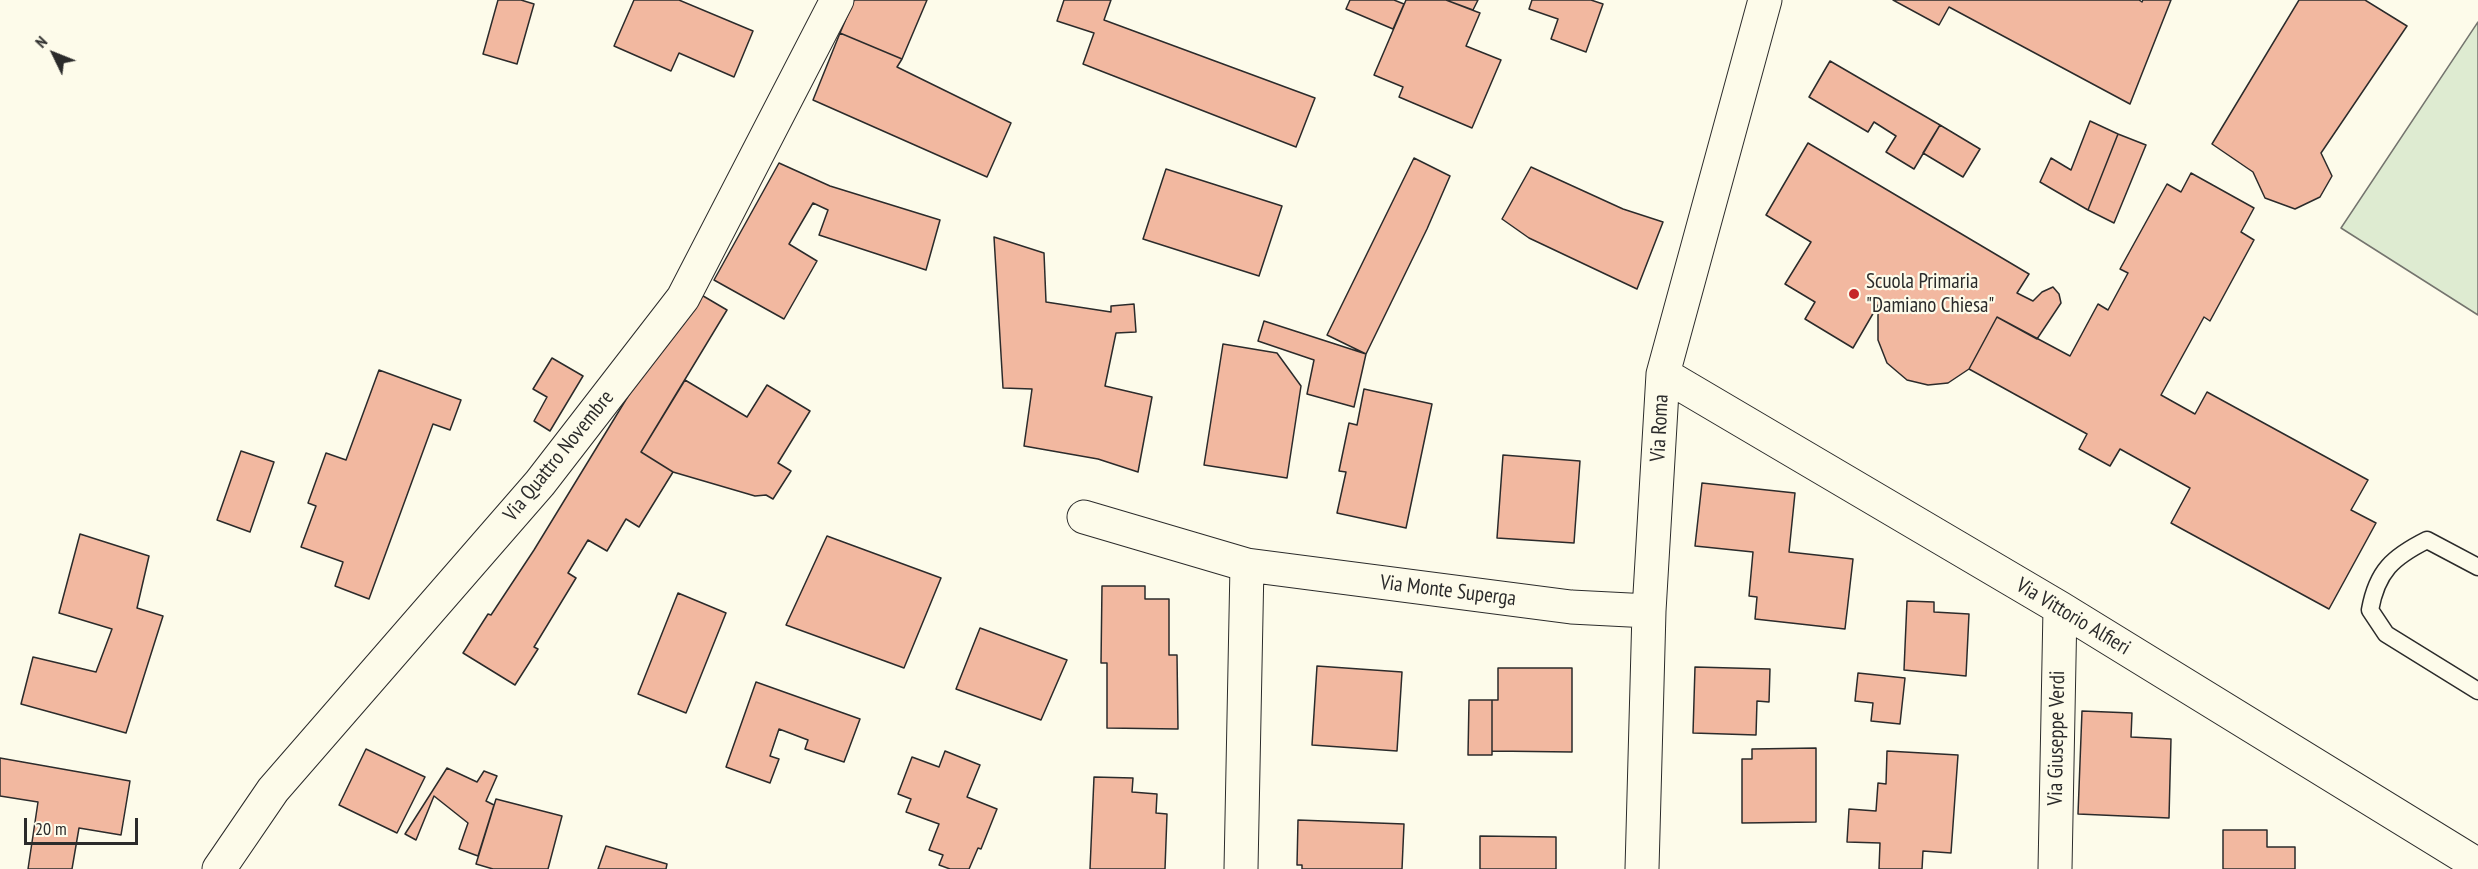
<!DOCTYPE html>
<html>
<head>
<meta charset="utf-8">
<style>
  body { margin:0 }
  #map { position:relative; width:2478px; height:869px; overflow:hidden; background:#fdfbea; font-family:"PT Sans Narrow",sans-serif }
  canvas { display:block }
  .north { position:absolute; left:24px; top:24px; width:60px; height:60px; -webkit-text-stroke:4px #fdfbea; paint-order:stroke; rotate:313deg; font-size:16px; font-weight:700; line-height:24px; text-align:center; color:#2b2b2b }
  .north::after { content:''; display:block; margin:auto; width:21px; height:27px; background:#2b2b2b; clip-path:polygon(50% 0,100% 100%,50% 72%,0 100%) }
  .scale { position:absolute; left:24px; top:818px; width:114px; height:27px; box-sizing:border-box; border:3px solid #2b2b2b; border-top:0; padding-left:8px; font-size:18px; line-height:21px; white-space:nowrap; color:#2b2b2b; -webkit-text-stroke:4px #fdfbea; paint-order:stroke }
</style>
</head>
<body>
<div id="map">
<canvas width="2478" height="869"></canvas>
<div class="north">N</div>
<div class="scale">20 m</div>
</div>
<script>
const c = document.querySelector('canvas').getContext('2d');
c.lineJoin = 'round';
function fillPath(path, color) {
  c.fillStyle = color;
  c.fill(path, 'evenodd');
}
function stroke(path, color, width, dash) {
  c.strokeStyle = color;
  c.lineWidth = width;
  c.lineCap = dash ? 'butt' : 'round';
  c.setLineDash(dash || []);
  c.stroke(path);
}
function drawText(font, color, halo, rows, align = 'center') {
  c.font = font + ' "PT Sans Narrow",sans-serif';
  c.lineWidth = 4.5;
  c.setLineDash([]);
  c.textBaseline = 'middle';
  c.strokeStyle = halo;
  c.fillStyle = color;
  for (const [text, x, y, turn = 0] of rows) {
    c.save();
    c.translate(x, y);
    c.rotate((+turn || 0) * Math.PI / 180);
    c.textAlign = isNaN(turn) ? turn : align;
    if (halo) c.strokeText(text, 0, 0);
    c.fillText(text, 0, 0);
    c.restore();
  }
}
const green = new Path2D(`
  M 2478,22 L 2478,315 L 2341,228 Z`);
fillPath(green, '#deebd1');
stroke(green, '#74746e', 1.5);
const building = new Path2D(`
  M 498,0 L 521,0 L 534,4 L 517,64 L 483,54 Z
  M 634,0 L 679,0 L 753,31 L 734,77 L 679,53 L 671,71 L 614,46 Z
  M 854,0 L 927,0 L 902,59 L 840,33 Z
  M 1064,0 L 1111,0 L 1104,20 L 1315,98 L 1296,147 L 1083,64 L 1094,33 L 1057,21 Z
  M 1350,0 L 1394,0 L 1404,4 L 1393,29 L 1346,9 Z
  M 1406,0 L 1446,0 L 1480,13 L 1466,46 L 1501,60 L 1472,128 L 1399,97 L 1403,87 L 1374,75 Z
  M 1446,0 L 1478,0 L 1473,10 Z
  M 1532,0 L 1591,0 L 1603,4 L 1586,52 L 1551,39 L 1558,19 L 1529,9 Z
  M 1893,0 L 2139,0 L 2142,2 L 2143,0 L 2171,0 L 2130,104 L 1949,7 L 1939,25 Z
  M 2299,0 L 2365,0 L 2407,26 L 2321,153 L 2332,176 L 2320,197 L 2295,209 L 2265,198 L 2253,172 L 2212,144 Z
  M 840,33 L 902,59 L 897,67 L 1011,123 L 987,177 L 813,100 Z
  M 1830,61 L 1940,125 L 1914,169 L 1886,152 L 1896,136 L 1874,122 L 1868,132 L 1809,97 Z
  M 2090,121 L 2118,134 L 2088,210 L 2040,182 L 2051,158 L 2071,170 Z
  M 1940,125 L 1980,149 L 1963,177 L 1923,153 Z
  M 2118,134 L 2146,145 L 2114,223 L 2088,210 Z
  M 1808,143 L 2029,274 L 2017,293 L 2033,301 L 2042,292 L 2053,287 L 2059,294 L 2061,303 L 2037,339 L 1997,317 L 1969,369 L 1948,383 L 1928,385 L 1907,380 L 1887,363 L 1878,340 L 1878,305 L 1853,348 L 1805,319 L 1815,302 L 1785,284 L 1811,242 L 1766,215 Z
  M 1414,158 L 1450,176 L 1427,229 L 1366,354 L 1327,335 Z
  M 779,163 L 830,186 L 940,220 L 926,270 L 819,235 L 828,210 L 813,203 L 789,244 L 817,261 L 784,319 L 714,280 Z
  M 1531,167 L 1623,209 L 1663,222 L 1637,289 L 1529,238 L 1502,219 Z
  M 1166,169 L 1282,206 L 1259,276 L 1143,239 Z
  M 2191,173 L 2254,208 L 2241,232 L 2254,240 L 2210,321 L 2204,317 L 2161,395 L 2195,414 L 2207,392 L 2368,480 L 2351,510 L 2376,523 L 2329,609 L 2171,523 L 2190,488 L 2120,449 L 2110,466 L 2079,449 L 2087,434 L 1969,369 L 1997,317 L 2070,356 L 2098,304 L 2108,310 L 2128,273 L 2120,269 L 2167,184 L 2181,192 Z
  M 994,237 L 1044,253 L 1046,302 L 1111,312 L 1111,306 L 1134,304 L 1136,332 L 1116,333 L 1105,386 L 1152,397 L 1138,472 L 1098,459 L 1024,446 L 1032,389 L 1003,388 Z
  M 693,290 L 727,310 L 641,452 L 673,472 L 639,527 L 626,519 L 607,551 L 588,540 L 568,573 L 576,578 L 534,647 L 538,649 L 515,685 L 463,653 L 488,614 L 491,615 L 534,550 Z
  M 1264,321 L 1366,354 L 1354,407 L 1307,394 L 1314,360 L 1258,341 Z
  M 1223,344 L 1277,353 L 1301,386 L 1287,478 L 1204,465 Z
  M 552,358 L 583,376 L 550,431 L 534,421 L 547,397 L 533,389 Z
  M 379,370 L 461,400 L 450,430 L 433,424 L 369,599 L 335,586 L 343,562 L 301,547 L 316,506 L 308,503 L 326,453 L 346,460 Z
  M 685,380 L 747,417 L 767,385 L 810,411 L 778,463 L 791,471 L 773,499 L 766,495 L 755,496 L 673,472 L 641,452 Z
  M 1364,389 L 1432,404 L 1406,528 L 1337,513 L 1346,472 L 1339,471 L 1349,423 L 1357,425 Z
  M 241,451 L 274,462 L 250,532 L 217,520 Z
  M 1503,455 L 1580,461 L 1574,543 L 1497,538 Z
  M 1702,483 L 1795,493 L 1789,552 L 1853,559 L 1845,629 L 1755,619 L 1757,597 L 1749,596 L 1753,552 L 1695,546 Z
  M 80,534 L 149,556 L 137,608 L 163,616 L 126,733 L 21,704 L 33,657 L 96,672 L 112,629 L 59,613 Z
  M 827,536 L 941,578 L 904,668 L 786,625 Z
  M 1102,586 L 1145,586 L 1145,599 L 1169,599 L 1169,655 L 1177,655 L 1178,729 L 1107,728 L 1107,663 L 1101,663 Z
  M 678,593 L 726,613 L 686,713 L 638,694 Z
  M 1907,601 L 1934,602 L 1934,612 L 1969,614 L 1966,676 L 1904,670 Z
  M 980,628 L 1067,660 L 1041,720 L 956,689 Z
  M 1317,666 L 1402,672 L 1397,751 L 1312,745 Z
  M 1695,667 L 1770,669 L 1769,702 L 1757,701 L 1756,735 L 1693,733 Z
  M 1498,668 L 1572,668 L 1572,752 L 1492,751 L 1492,700 L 1498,700 Z
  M 1858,673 L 1905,678 L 1900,724 L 1871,721 L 1873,703 L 1855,701 Z
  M 756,682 L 860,719 L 844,762 L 805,749 L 808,740 L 779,729 L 770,756 L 779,759 L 770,783 L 726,767 Z
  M 1469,700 L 1492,700 L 1492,755 L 1468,755 Z
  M 2082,711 L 2132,713 L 2131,737 L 2171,739 L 2169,818 L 2078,814 Z
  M 1816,748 L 1816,822 L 1742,823 L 1742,759 L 1752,759 L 1752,749 Z
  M 366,749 L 425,777 L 397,833 L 339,805 Z
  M 945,751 L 980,765 L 967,797 L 997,809 L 981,849 L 978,848 L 969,869 L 950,869 L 939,865 L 943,855 L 929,850 L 939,824 L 906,812 L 911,799 L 898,794 L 912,757 L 939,767 Z
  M 1887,751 L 1958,755 L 1951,853 L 1923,851 L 1922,869 L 1879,869 L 1880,843 L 1847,842 L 1849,809 L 1876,811 L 1878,783 L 1886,784 Z
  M 0,758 L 130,781 L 121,835 L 79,828 L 72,869 L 28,869 L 38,802 L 0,796 Z
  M 447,768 L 477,782 L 484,771 L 497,776 L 486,801 L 494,805 L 478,856 L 459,849 L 468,823 L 434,796 L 416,840 L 405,834 Z
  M 1094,777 L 1133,778 L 1132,792 L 1157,794 L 1156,813 L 1167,814 L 1165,869 L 1090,869 Z
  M 496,799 L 562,816 L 548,869 L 493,869 L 476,864 Z
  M 1298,820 L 1404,824 L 1402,869 L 1302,869 L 1302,865 L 1297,865 Z
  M 2223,830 L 2267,830 L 2267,847 L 2295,847 L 2295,869 L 2223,869 Z
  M 1480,836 L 1556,837 L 1556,869 L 1480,869 Z
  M 606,846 L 667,864 L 666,869 L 598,869 Z`);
fillPath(building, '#f2b8a0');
stroke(building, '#2b2b2b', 1.5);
const service = new Path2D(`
  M 2478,567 L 2427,540 C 2393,557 2377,571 2370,610 L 2386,634 L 2478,691`);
const minor = new Path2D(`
  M 1663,374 L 2060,608 L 2478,865
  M 1084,517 L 1247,565 L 1571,607 L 1649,611
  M 1241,869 L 1247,565
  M 1642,869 L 1649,611 L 1663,374 L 1765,0
  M 2055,869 L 2060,608`);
const tertiary = new Path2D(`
  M 219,869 L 273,790 L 540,483 L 683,298 L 837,0`);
stroke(service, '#2b2b2b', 19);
stroke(minor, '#2b2b2b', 35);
stroke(tertiary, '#2b2b2b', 35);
stroke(service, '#fdfbea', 16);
stroke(minor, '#fdfbea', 33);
stroke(tertiary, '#fdfbea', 33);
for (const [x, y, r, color] of [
  [1854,294,6,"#c62828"]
]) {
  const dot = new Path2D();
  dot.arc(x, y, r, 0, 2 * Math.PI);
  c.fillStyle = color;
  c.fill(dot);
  stroke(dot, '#fdfbea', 2);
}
drawText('21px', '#2b2b2b', '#fdfbea', [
  ["Scuola Primaria",1866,282],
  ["\"Damiano Chiesa\"",1866,306]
], 'left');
drawText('21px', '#2b2b2b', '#fdfbea', [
  ["Via Roma",1660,428,-87],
  ["Via Quattro Novembre",559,456,-51],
  ["Via Monte Superga",1448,591,7],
  ["Via Vittorio Alfieri",2073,617,31],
  ["Via Giuseppe Verdi",2057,738,-89]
]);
</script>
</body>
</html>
